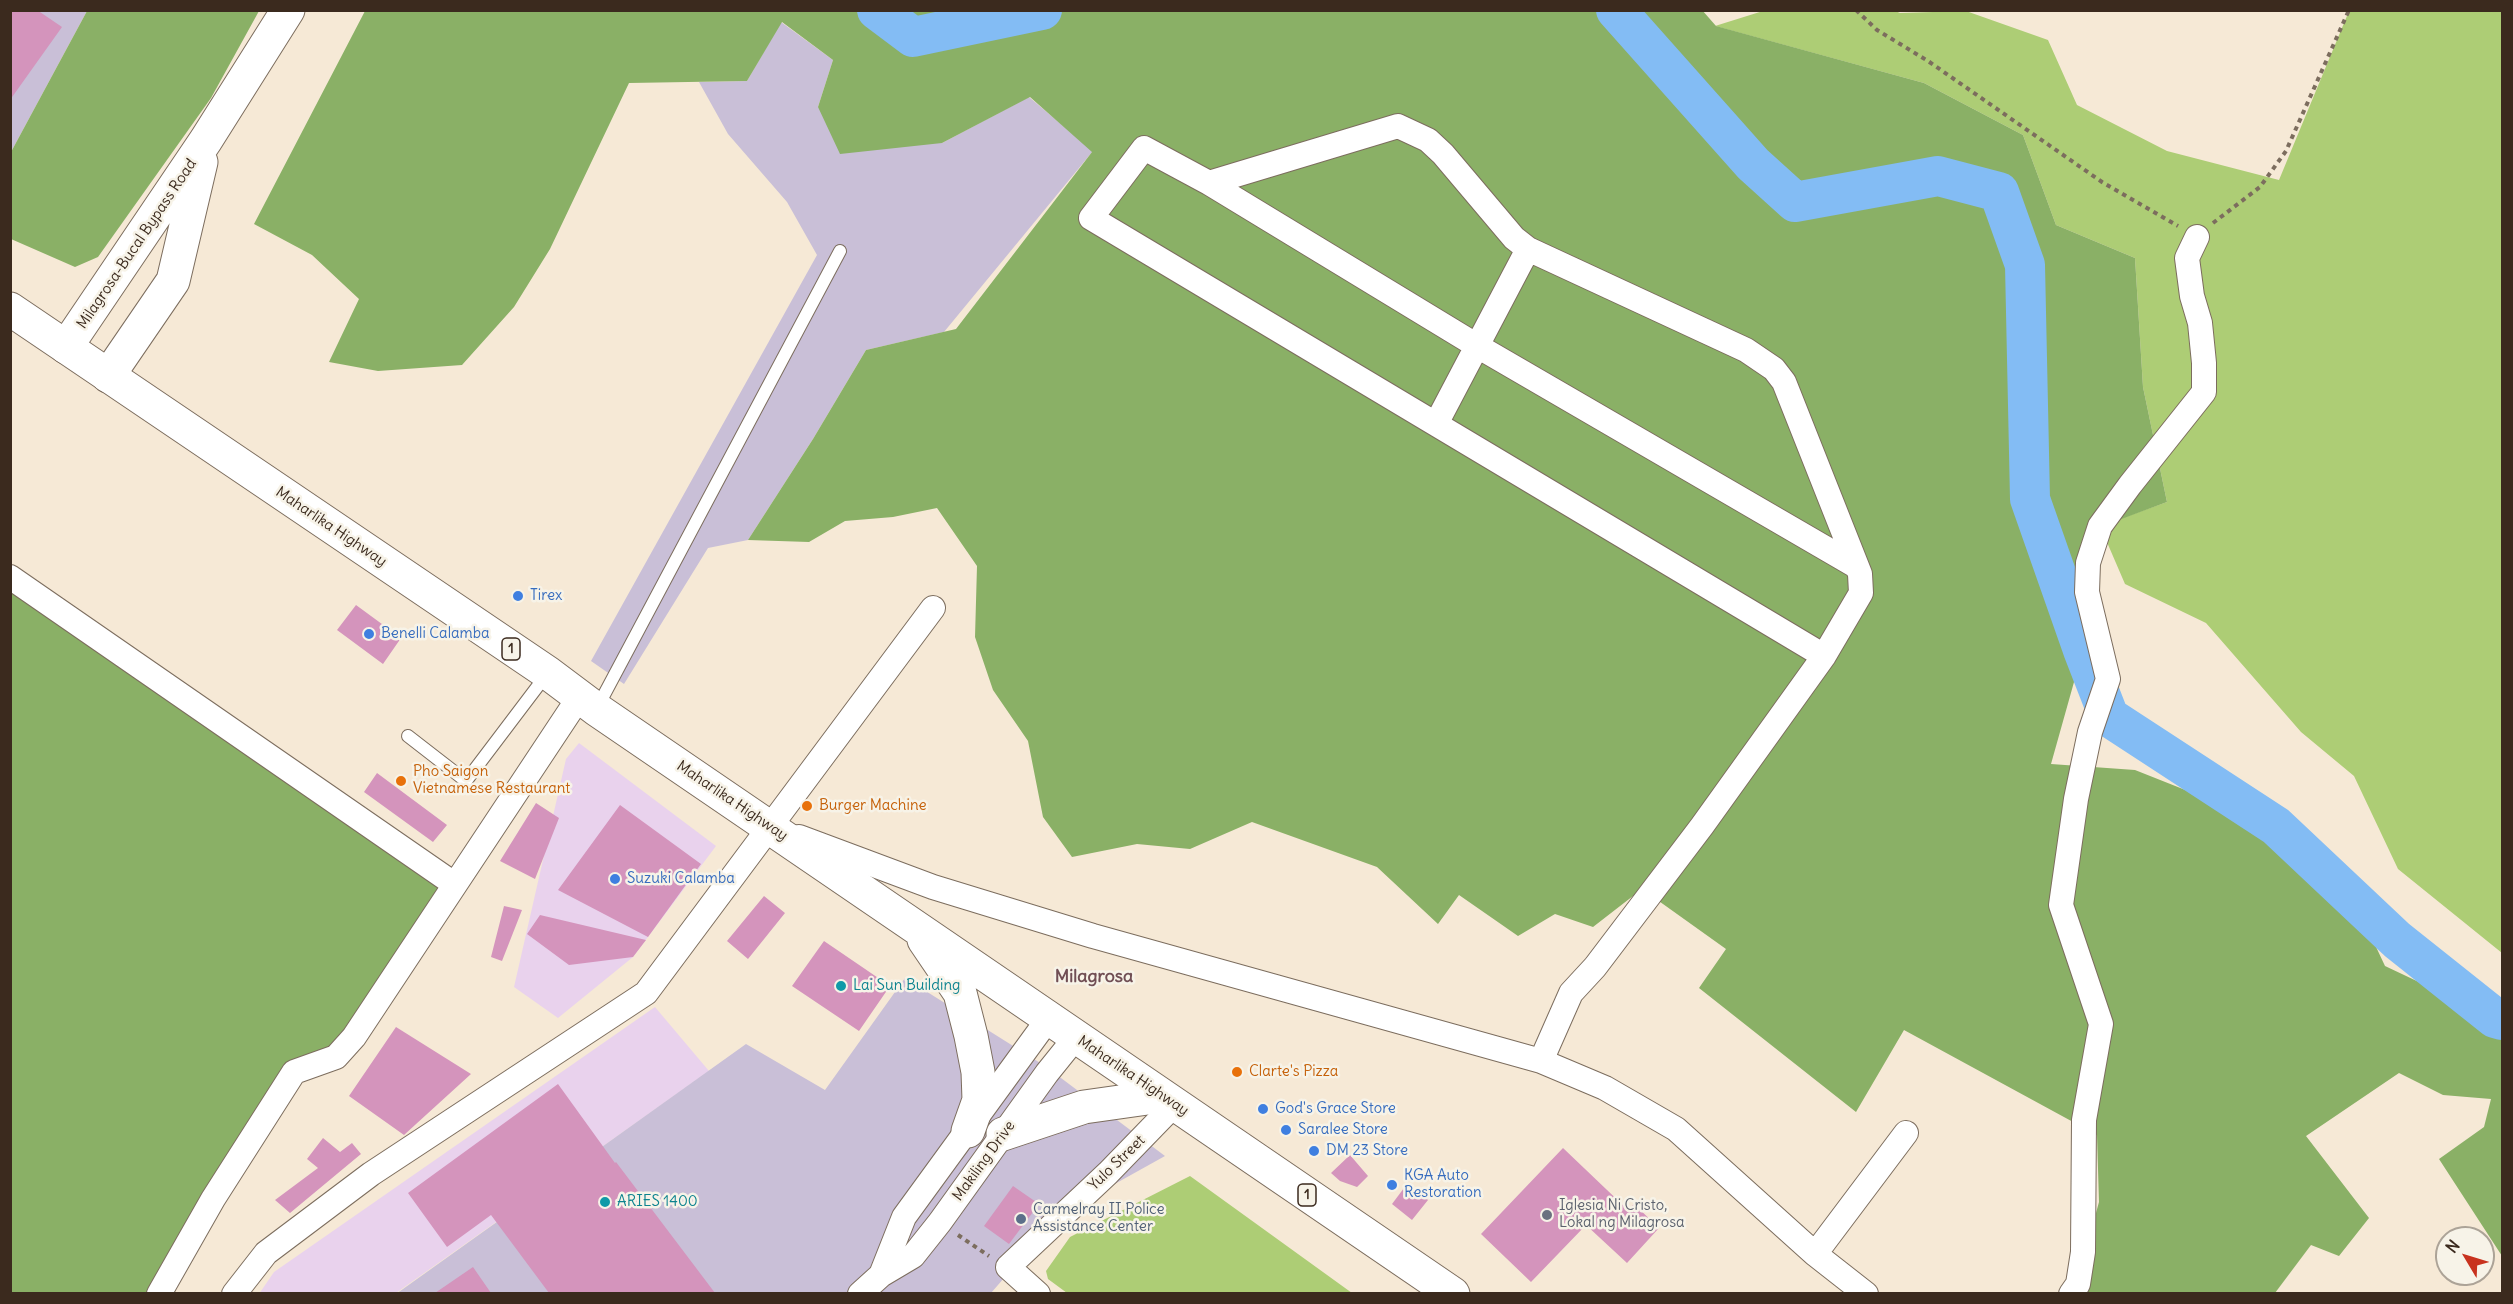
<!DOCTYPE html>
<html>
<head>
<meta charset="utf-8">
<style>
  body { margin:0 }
  #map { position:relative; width:2513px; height:1304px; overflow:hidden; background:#f6e9d6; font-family:Delius,sans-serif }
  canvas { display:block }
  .frame { position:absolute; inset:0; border:12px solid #3b2a1e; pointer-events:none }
  .north { position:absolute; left:2435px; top:1226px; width:60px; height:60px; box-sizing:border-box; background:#f7f3e8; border:2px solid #aca397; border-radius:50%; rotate:308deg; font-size:16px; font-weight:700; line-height:24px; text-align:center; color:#3b2a1e }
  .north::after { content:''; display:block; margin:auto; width:21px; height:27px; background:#c8321e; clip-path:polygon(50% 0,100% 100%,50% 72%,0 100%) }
</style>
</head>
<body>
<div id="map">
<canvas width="2513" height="1304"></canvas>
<div class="frame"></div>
<div class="north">N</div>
</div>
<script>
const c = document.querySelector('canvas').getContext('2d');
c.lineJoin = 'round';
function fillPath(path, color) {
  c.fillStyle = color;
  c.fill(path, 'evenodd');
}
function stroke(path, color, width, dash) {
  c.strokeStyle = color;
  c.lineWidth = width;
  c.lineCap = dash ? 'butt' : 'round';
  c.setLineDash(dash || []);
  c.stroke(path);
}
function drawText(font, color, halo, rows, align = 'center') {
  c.font = font + ' Delius,sans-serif';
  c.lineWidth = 5;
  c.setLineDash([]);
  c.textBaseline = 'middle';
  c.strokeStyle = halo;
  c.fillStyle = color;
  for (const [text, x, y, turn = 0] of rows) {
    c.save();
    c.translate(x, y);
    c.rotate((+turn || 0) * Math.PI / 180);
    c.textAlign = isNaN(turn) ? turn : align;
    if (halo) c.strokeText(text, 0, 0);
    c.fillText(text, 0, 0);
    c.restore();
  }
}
fillPath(new Path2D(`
  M 579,743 L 716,846 L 633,957 L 558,1018 L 514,987 L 566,759 Z
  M 655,1007 L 709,1071 L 396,1293 L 259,1294 L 274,1272 Z`), '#e9d2ed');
fillPath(new Path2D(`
  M 11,11 L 87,11 L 11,152 Z
  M 781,22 L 833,60 L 818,107 L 942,143 L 1029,97 L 1093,151 L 944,332 L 866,350 L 813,439 L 748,540 L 708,548 L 624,684 L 591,661 L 817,255 L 787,202 L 728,134 L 699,82 L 747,81 Z
  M 905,978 L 1045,1066 L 1165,1156 L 1059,1215 L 991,1293 L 396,1294 L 746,1044 L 825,1090 Z`), '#c9bfd7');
fillPath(new Path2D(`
  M 1893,10 L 1900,13 L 1966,11 L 2048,40 L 2077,105 L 2167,151 L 2279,180 L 2349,11 L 2502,11 L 2502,953 L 2398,869 L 2354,776 L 2301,732 L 2206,623 L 2125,584 L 2100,526 L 2167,502 L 2143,387 L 2135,258 L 2056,225 L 2023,135 L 1924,83 L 1715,26 L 1763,11 Z
  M 1190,1176 L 1352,1293 L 1067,1293 L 1048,1279 L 1046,1271 L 1070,1237 Z`), '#adcd75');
fillPath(new Path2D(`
  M 1702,10 L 1716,26 L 1924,83 L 2023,135 L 2056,225 L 2135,258 L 2143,387 L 2167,502 L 2100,527 L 2083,650 L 2051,764 L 2135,770 L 2276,826 L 2354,900 L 2385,966 L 2495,1018 L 2502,1012 L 2502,1256 L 2439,1159 L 2484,1127 L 2491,1099 L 2443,1095 L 2399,1073 L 2306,1136 L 2369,1218 L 2339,1256 L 2311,1245 L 2275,1293 L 2074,1293 L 2099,1202 L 2097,1135 L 1904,1030 L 1856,1112 L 1699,988 L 1726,949 L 1642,889 L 1593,927 L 1555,914 L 1518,936 L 1459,895 L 1438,924 L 1377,867 L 1252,822 L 1190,849 L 1137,844 L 1072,857 L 1043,817 L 1028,741 L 993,690 L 975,637 L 977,566 L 937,508 L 893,517 L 845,521 L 809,542 L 748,540 L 813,439 L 866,350 L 956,329 L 1092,152 L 1030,97 L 942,143 L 840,154 L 818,107 L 833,60 L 782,22 L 747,81 L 629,83 L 550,249 L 514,307 L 462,365 L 378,371 L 329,362 L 359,299 L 312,255 L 254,224 L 365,11 Z
  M 87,11 L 259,11 L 211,98 L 125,219 L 98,257 L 75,267 L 11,239 L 11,152 Z
  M 10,583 L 448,883 L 356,1035 L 302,1069 L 162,1293 L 11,1293 Z`), '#8ab066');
stroke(new Path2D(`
  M 877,10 L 913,37 L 1042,10
  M 1616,10 L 1753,164 L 1795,202 L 1938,176 L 1999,192 L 2025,265 L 2030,499 L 2083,650 L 2109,717 L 2276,826 L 2397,940 L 2495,1018 L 2502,1020`), '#83bcf4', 40);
fillPath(new Path2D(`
  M 10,10 L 37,10 L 62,27 L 10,100 Z
  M 356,605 L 401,638 L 383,664 L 337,630 Z
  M 377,773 L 447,825 L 433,842 L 364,792 Z
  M 536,803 L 559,818 L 535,879 L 500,861 Z
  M 620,805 L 701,864 L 648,937 L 558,890 Z
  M 764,896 L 785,913 L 748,959 L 727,941 Z
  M 504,906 L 522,910 L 502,961 L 491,957 Z
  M 540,915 L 646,940 L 633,957 L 569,965 L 527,934 Z
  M 824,941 L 890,986 L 859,1031 L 792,986 Z
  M 396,1027 L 471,1074 L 404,1135 L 349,1096 Z
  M 558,1084 L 615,1163 L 616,1162 L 715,1293 L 549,1293 L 491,1215 L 447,1247 L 408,1193 Z
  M 323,1138 L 340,1152 L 352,1143 L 361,1154 L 290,1213 L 275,1200 L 318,1168 L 307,1159 Z
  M 1563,1148 L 1628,1210 L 1634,1204 L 1659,1228 L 1627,1263 L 1586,1225 L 1531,1282 L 1481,1234 Z
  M 1350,1155 L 1368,1176 L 1357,1187 L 1340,1181 L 1331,1173 Z
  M 1407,1184 L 1428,1200 L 1412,1220 L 1392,1204 Z
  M 1013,1186 L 1039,1204 L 1009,1244 L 984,1226 Z
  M 473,1267 L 491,1293 L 435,1293 Z`), '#d494bc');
const service = new Path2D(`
  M 597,708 L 840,251
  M 408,736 L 466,781 L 547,674`);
const minor = new Path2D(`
  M 1209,183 L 1398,126 L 1428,140 L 1443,154 L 1514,238 L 1528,249 L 1746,350 L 1774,369 L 1784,382 L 1860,574 L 1861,593 L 1824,656 L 1702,826 L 1595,967 L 1571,993 L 1541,1061
  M 1436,424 L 1528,249
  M 10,577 L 454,884
  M 1824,656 L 1091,218 L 1144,148 L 1209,183 L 1479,347 L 1856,566
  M 799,837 L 933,887 L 1093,936 L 1541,1061 L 1605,1088 L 1676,1129 L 1815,1254 L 1866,1294
  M 1815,1254 L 1906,1133
  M 881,1275 L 904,1217 L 1049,1018
  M 159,1294 L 213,1199 L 294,1072 L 336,1057 L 354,1037 L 580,696
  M 234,1294 L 266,1253 L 371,1174 L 646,993 L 933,608
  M 860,1294 L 881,1275 L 913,1256 L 940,1222 L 1047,1073 L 1076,1037
  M 1038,1294 L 1008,1267 L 1108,1173 L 1175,1104
  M 2071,1294 L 2078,1284 L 2083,1252 L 2084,1120 L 2101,1024 L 2061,905 L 2076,799 L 2090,732 L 2108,679 L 2087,592 L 2088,563 L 2100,526 L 2130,485 L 2204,392 L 2204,363 L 2200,323 L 2192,296 L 2187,258 L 2197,237`);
const secondary = new Path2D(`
  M 66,347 L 206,140 L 288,10
  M 108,376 L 173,281 L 201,162`);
const trunk = new Path2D(`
  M 10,309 L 548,673 L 596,709 C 882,903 1166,1100 1453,1294
  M 924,940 L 960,993 L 971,1036 L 978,1072 L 979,1100 L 968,1131
  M 1003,1134 L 1084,1107 L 1162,1096`);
stroke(service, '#7c6d5e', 14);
stroke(minor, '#7c6d5e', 26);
stroke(secondary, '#7c6d5e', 35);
stroke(trunk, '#7c6d5e', 35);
stroke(new Path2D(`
  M 1856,10 L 1877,30 L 1928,61 L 2102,182 L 2178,226
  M 2213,223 L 2260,187 L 2286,151 L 2349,10
  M 958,1235 L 989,1256`), '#7c6d5e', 4, [4.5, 4.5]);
stroke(service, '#fff', 12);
stroke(minor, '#fff', 24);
stroke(secondary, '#fff', 33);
stroke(trunk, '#fff', 33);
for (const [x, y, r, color] of [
  [518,596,6,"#3f7fe0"],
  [369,634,6,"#3f7fe0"],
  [401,781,6,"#e8710a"],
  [807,806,6,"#e8710a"],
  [615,879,6,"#3f7fe0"],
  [841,986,6,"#0f9aa8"],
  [1237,1072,6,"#e8710a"],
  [1263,1109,6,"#3f7fe0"],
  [1286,1130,6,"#3f7fe0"],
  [1314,1151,6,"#3f7fe0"],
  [1392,1185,6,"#3f7fe0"],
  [605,1202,6,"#0f9aa8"],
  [1547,1215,6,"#6b7280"],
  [1021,1219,6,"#5c6f8a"]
]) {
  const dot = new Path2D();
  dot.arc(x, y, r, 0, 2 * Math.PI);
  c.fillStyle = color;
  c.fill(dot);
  stroke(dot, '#f7f3e8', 2);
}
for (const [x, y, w] of [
  [511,649,18],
  [1307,1195,18]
]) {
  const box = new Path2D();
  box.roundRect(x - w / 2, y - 11, w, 22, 4.5);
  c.fillStyle = '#f7f3e8';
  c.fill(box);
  stroke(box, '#3b2a1e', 1.5);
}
drawText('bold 14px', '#3b2a1e', null, [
  ["1",511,649],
  ["1",1307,1195]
]);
drawText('15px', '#3b2a1e', '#f7f3e8', [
  ["Milagrosa-Bucal Bypass Road",137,244,-56],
  ["Maharlika Highway",331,527,34],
  ["Maharlika Highway",732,801,34],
  ["Maharlika Highway",1133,1076,34],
  ["Makiling Drive",984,1161,-54],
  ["Yulo Street",1117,1163,-44]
]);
drawText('15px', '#366cbe', '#f7f3e8', [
  ["Tirex",530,596],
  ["Benelli Calamba",381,634],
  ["Suzuki Calamba",627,879],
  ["God's Grace Store",1275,1109],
  ["Saralee Store",1298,1130],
  ["DM 23 Store",1326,1151],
  ["KGA Auto",1404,1176],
  ["Restoration",1404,1193]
], 'left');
drawText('15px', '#c56008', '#f7f3e8', [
  ["Pho Saigon",413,772],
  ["Vietnamese Restaurant",413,789],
  ["Burger Machine",819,806],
  ["Clarte's Pizza",1249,1072]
], 'left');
drawText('15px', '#0d838f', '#f7f3e8', [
  ["Lai Sun Building",853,986],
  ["ARIES 1400",617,1202]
], 'left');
drawText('15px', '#5b616d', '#f7f3e8', [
  ["Iglesia Ni Cristo,",1559,1206],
  ["Lokal ng Milagrosa",1559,1223]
], 'left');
drawText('15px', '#4e5e75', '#f7f3e8', [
  ["Carmelray II Police",1033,1210],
  ["Assistance Center",1033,1227]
], 'left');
drawText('bold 18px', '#714f55', '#f7f3e8', [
  ["Milagrosa",1094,977]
]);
</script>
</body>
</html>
